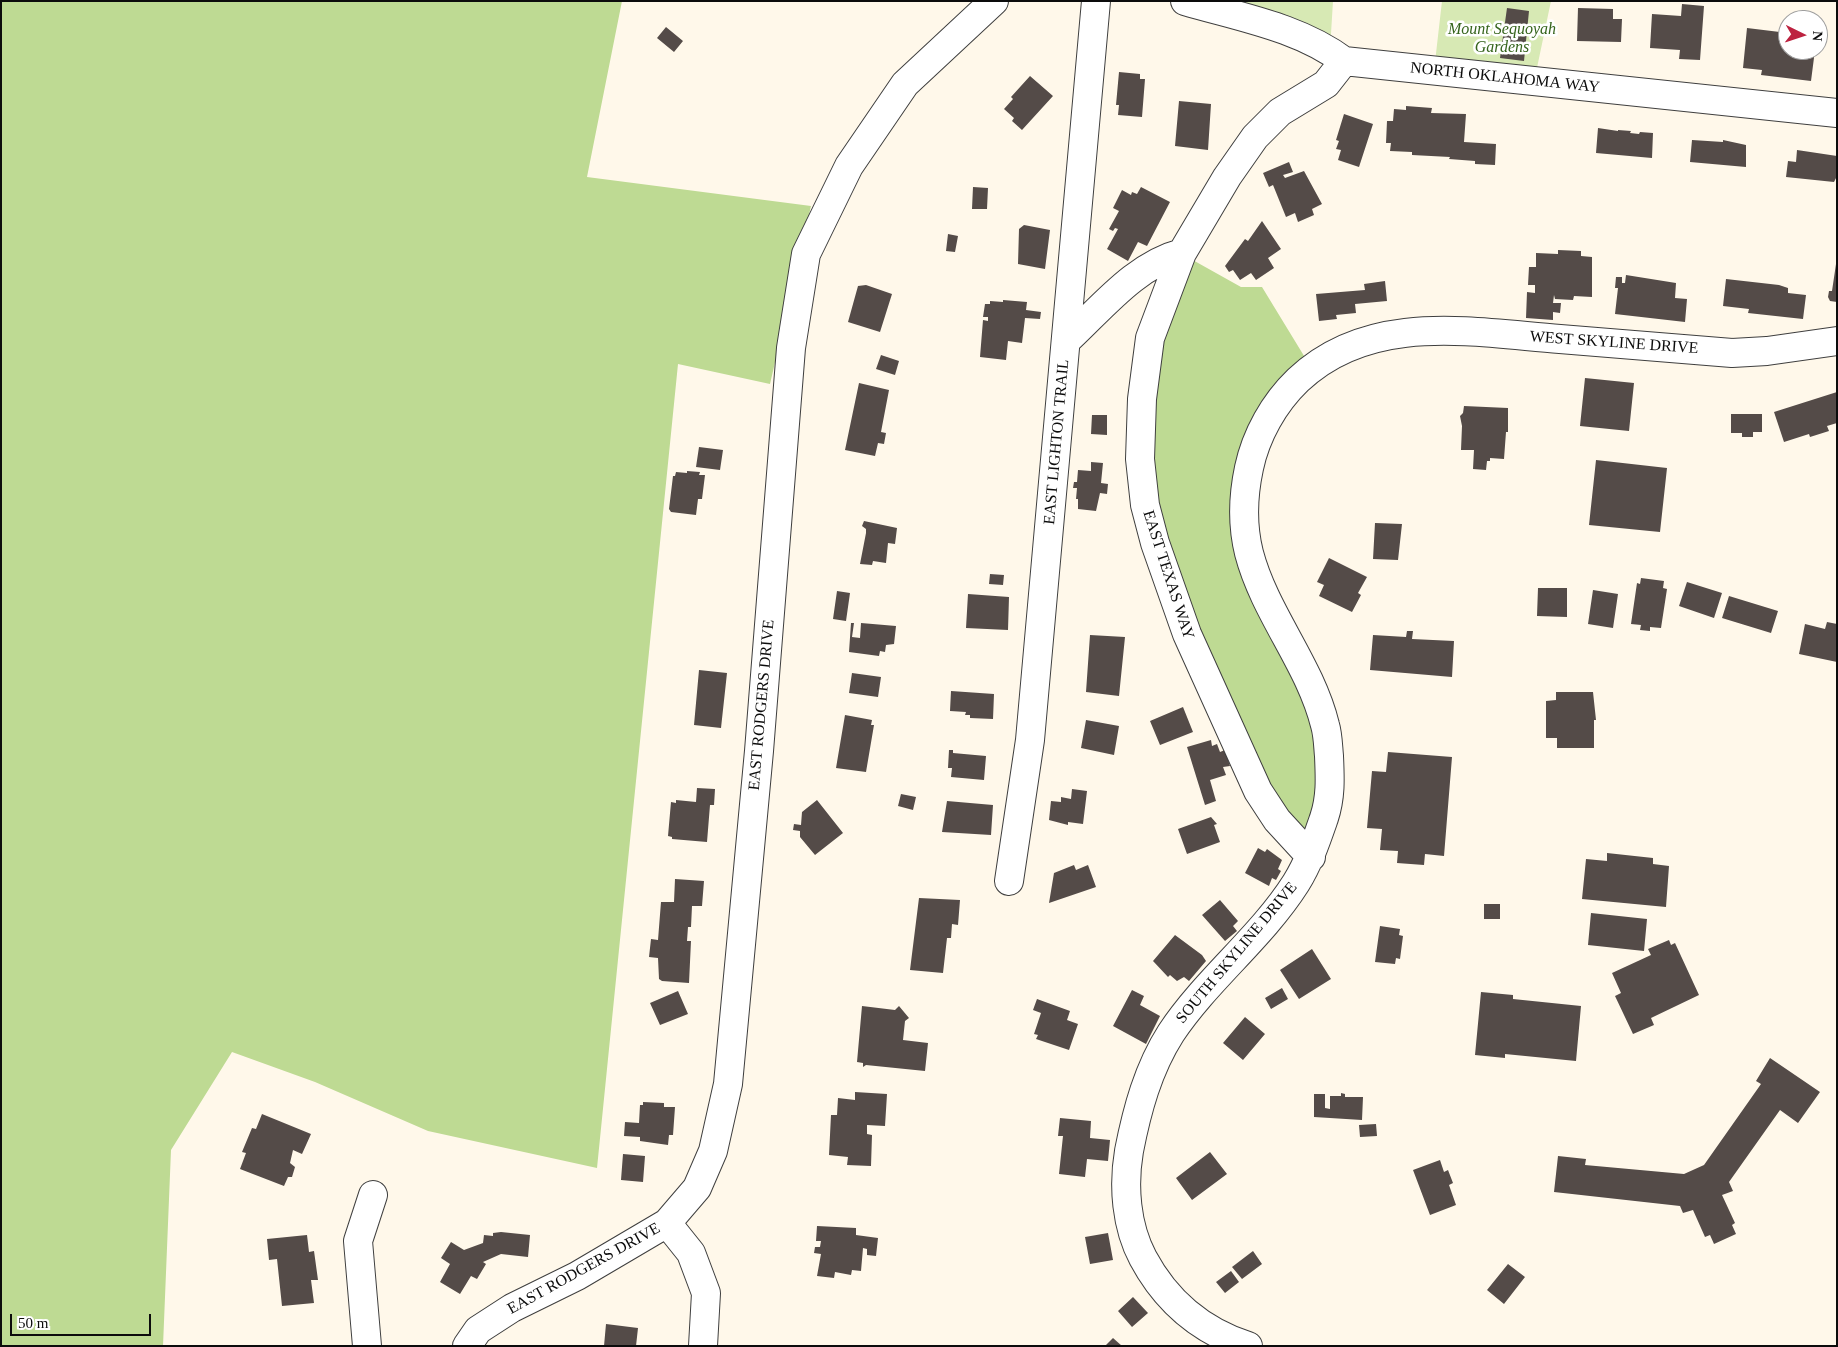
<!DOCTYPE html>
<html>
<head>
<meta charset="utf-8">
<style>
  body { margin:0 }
  #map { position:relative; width:1838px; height:1347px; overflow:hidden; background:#fff8ea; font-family:Georgia,serif }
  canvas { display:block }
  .frame { position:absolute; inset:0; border:2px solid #0c0c0c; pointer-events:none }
  .north { position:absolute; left:1778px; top:10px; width:50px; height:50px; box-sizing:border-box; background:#fff; border:1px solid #9e9e9e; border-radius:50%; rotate:94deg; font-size:14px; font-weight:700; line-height:20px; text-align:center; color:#0c0c0c }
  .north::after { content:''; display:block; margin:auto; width:18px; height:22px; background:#bd2240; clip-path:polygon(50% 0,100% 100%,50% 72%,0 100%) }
  .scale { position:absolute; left:10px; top:1314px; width:141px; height:22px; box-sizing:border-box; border:2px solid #0c0c0c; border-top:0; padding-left:6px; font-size:15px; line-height:18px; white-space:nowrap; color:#0c0c0c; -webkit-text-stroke:4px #fff; paint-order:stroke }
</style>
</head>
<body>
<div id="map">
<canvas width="1838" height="1347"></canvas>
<div class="frame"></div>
<div class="north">N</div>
<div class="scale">50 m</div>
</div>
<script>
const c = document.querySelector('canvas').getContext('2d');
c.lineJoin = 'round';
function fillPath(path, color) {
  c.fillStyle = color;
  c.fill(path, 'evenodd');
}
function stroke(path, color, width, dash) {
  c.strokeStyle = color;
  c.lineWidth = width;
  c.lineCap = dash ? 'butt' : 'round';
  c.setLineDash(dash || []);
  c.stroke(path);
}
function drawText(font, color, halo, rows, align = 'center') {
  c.font = font + ' Georgia,serif';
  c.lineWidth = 5;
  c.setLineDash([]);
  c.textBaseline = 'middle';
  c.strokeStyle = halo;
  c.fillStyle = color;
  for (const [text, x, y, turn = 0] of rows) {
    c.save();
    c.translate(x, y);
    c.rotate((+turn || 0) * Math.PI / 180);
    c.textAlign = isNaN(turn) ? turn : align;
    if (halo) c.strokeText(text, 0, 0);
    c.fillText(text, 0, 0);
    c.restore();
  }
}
fillPath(new Path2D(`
  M 1185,1 L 1333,1 L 1330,50 Z
  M 1442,1 L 1551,1 L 1534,82 L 1434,71 Z`), '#d7e9b4');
fillPath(new Path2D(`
  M 1,1 L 622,1 L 587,177 L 811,206 L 770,384 L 678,364 L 597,1168 L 428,1131 L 315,1082 L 232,1052 L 171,1150 L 163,1346 L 1,1346 Z
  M 1182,254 L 1241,287 L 1262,287 L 1312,369 L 1271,413 L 1244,521 L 1326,727 L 1311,857 L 1274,816 L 1155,543 L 1142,399 Z`), '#beda93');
fillPath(new Path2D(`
  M 1682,4 L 1704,6 L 1700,60 L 1679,59 L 1680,50 L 1650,48 L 1652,14 L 1681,16 Z
  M 1507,8 L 1529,11 L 1524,61 L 1500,58 Z
  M 1578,8 L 1613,9 L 1613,19 L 1622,19 L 1621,42 L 1577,41 Z
  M 666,27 L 683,41 L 674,52 L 657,38 Z
  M 1747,28 L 1788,33 L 1788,50 L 1815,50 L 1811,81 L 1761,75 L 1762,70 L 1743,68 Z
  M 1119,72 L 1140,74 L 1140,79 L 1145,79 L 1142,117 L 1118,115 L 1119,105 L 1116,105 Z
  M 1030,76 L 1053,96 L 1022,130 L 1012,121 L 1014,118 L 1004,109 L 1013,99 L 1011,97 Z
  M 1179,101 L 1211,104 L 1208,150 L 1175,146 Z
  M 1406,106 L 1432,108 L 1431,113 L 1466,114 L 1464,142 L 1496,144 L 1495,165 L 1475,164 L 1475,161 L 1449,159 L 1450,157 L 1412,155 L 1412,152 L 1390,151 L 1391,143 L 1386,143 L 1387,121 L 1393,121 L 1394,109 L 1406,110 Z
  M 1344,114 L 1373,124 L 1359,167 L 1338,160 L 1341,150 L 1336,149 L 1339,141 L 1336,140 Z
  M 1598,128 L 1618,131 L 1618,130 L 1631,131 L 1630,133 L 1639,134 L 1640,132 L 1653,133 L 1652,158 L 1596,153 Z
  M 1692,140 L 1723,142 L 1723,140 L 1746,145 L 1746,167 L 1690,162 Z
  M 1797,150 L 1837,156 L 1837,176 L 1834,182 L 1786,177 L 1788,161 L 1796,162 Z
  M 1289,162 L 1293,172 L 1283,175 L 1285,178 L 1304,171 L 1322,204 L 1312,209 L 1314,215 L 1298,222 L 1295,213 L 1286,217 L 1273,185 L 1269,187 L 1263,173 Z
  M 973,187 L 988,188 L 987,209 L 972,209 Z
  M 1141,187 L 1170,202 L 1147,246 L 1138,242 L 1128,261 L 1107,249 L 1118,229 L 1115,228 L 1113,231 L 1109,229 L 1119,211 L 1113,208 L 1122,190 L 1131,195 L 1132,192 L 1137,194 Z
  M 1262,221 L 1281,249 L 1268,258 L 1274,268 L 1256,280 L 1251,273 L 1240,280 L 1233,270 L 1229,272 L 1225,266 L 1245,239 L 1248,241 Z
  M 1024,225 L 1050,230 L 1045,269 L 1018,264 L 1019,229 Z
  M 948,234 L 958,236 L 955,252 L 946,251 Z
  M 1558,250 L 1581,251 L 1581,256 L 1592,257 L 1592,297 L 1574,296 L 1573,300 L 1555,299 L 1554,295 L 1553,303 L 1561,303 L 1560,313 L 1553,312 L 1553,320 L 1526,318 L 1527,292 L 1535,293 L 1535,285 L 1528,285 L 1529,267 L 1536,267 L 1536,253 L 1558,254 Z
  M 1836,264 L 1837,264 L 1837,302 L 1830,301 L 1828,297 L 1829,291 L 1832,291 Z
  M 1626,275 L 1676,283 L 1675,298 L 1687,299 L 1685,322 L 1615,314 L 1618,288 L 1615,288 L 1616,277 L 1622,277 L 1622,283 L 1625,283 Z
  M 1726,279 L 1779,285 L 1788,288 L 1788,293 L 1806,295 L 1803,319 L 1748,313 L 1749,309 L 1723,306 Z
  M 1385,281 L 1387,301 L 1355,304 L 1356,313 L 1336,315 L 1337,319 L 1319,321 L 1316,294 L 1365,290 L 1364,284 Z
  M 866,285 L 892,294 L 880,332 L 848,322 L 858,286 Z
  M 1003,300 L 1027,302 L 1026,310 L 1041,312 L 1040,319 L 1025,318 L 1022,343 L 1008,341 L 1006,360 L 980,357 L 983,320 L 988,321 L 988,317 L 983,317 L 985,304 L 990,304 L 990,301 L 1003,302 Z
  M 881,355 L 899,361 L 895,375 L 876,369 Z
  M 1585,378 L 1634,383 L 1629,431 L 1580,426 Z
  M 859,383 L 889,390 L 881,432 L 886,433 L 884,444 L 878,443 L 875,456 L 845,450 Z
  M 1837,392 L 1837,423 L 1827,426 L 1829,431 L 1810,437 L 1809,434 L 1784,442 L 1774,412 Z
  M 1464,406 L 1508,408 L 1508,432 L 1506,432 L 1504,459 L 1490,458 L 1490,461 L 1487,461 L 1486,470 L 1473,469 L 1474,450 L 1461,450 L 1462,426 L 1460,416 L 1463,413 Z
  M 1731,414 L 1762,414 L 1762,432 L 1753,432 L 1753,437 L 1742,437 L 1742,433 L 1731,433 Z
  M 1092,415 L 1107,415 L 1107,435 L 1091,434 Z
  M 699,447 L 723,450 L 720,470 L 696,467 Z
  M 1596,460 L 1667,468 L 1660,532 L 1589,525 Z
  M 1091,462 L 1103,463 L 1101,483 L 1108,484 L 1107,494 L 1100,493 L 1096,511 L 1078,509 L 1078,499 L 1076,499 L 1077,488 L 1073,488 L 1074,482 L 1077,482 L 1078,470 L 1091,471 Z
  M 687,471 L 700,472 L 699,475 L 705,475 L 702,499 L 698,499 L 696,515 L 671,512 L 669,509 L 673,476 L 675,476 L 676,472 L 687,473 Z
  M 864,521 L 897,528 L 895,544 L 888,543 L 886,563 L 873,561 L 872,565 L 860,564 L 866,533 L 866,529 L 862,526 Z
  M 1375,523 L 1402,524 L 1398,560 L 1373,559 Z
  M 1329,558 L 1367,577 L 1358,593 L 1361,595 L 1352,612 L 1319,596 L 1324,585 L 1317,582 Z
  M 990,574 L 1004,575 L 1003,585 L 989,584 Z
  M 1641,578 L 1664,581 L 1663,588 L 1667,589 L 1661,628 L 1650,627 L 1650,631 L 1640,630 L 1641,625 L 1631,624 L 1637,583 L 1640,584 Z
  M 1687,582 L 1722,593 L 1714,618 L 1679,606 Z
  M 1538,588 L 1567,588 L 1567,617 L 1537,616 Z
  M 1593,590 L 1618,594 L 1613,628 L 1588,624 Z
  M 837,591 L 850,593 L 846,621 L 833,619 Z
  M 968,594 L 1009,597 L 1008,630 L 966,628 Z
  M 1729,596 L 1778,611 L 1771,633 L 1722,618 Z
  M 1827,622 L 1837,624 L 1837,662 L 1799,654 L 1805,624 L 1825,629 Z
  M 851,623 L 854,623 L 852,637 L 860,638 L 861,623 L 896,626 L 894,644 L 886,645 L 885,652 L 880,651 L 879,656 L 849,652 Z
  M 1407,631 L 1413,631 L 1412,639 L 1454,641 L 1452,677 L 1370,670 L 1373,635 L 1406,637 Z
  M 1090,635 L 1125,637 L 1119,696 L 1086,692 Z
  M 699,670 L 727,673 L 721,728 L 694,725 Z
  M 852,673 L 881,677 L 878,697 L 849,693 Z
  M 951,691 L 994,694 L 993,719 L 970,718 L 970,715 L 965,715 L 966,712 L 950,711 Z
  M 1556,692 L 1593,692 L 1596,720 L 1594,720 L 1594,748 L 1557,748 L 1557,738 L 1546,738 L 1546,701 L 1556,700 Z
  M 1183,707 L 1193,732 L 1160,745 L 1150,721 Z
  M 845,715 L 872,720 L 871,725 L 874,725 L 866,772 L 836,768 Z
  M 1086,720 L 1119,726 L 1114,755 L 1081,748 Z
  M 1211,740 L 1212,746 L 1217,744 L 1220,752 L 1225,750 L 1230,766 L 1223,767 L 1226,775 L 1210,780 L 1216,801 L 1205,805 L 1187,747 Z
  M 949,750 L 953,750 L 953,753 L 986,756 L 984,780 L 951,777 L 952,768 L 948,768 Z
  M 1388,752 L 1452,757 L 1444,856 L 1425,854 L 1424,865 L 1397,863 L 1398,851 L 1380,850 L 1382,829 L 1367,828 L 1372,771 L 1386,772 Z
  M 697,788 L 715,789 L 714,805 L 710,805 L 707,842 L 672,839 L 672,837 L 668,836 L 671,802 L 676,803 L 676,800 L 696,802 Z
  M 1072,789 L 1087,791 L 1083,824 L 1068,822 L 1068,825 L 1049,820 L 1051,801 L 1061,802 L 1061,797 L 1071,799 Z
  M 901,794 L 916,797 L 913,810 L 898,806 Z
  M 817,800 L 843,833 L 815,855 L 800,837 L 800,831 L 793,830 L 794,824 L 801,825 L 802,812 Z
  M 947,801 L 993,805 L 991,835 L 942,832 Z
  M 1211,817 L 1217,824 L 1214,825 L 1220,842 L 1187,854 L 1178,829 Z
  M 1258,848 L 1265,852 L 1267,849 L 1282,860 L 1278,869 L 1281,871 L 1276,880 L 1272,878 L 1269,886 L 1245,873 Z
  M 1607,853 L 1653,858 L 1653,864 L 1669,866 L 1666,907 L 1582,899 L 1586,859 L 1607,861 Z
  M 1074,865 L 1076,870 L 1088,865 L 1096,887 L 1049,903 L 1054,873 Z
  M 675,879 L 704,881 L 702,906 L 692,906 L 691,927 L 688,927 L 687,941 L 691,941 L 689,983 L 662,981 L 659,979 L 658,958 L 649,957 L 651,939 L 658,940 L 661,902 L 674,902 Z
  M 919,898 L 960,900 L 958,925 L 952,924 L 951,938 L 947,938 L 943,973 L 910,970 Z
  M 1220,900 L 1238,921 L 1233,926 L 1237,931 L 1225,941 L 1202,915 Z
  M 1484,904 L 1500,904 L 1500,919 L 1484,919 Z
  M 1591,913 L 1647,919 L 1644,951 L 1588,945 Z
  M 1380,926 L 1400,929 L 1399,935 L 1403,936 L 1400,959 L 1396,958 L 1395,964 L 1375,962 Z
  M 1175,935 L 1202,955 L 1206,961 L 1189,981 L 1184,977 L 1177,981 L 1170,975 L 1168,977 L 1153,961 Z
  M 1669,940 L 1671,945 L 1675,943 L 1699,995 L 1651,1018 L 1654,1025 L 1633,1034 L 1615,996 L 1621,993 L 1612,973 L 1651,955 L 1648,949 Z
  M 1312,949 L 1331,979 L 1299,999 L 1280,970 Z
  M 1282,988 L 1288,999 L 1271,1009 L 1265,998 Z
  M 1132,990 L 1144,996 L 1140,1005 L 1160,1016 L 1146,1044 L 1113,1026 Z
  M 678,991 L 688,1014 L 660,1025 L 650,1003 Z
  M 1481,992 L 1513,995 L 1513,999 L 1581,1006 L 1576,1061 L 1505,1054 L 1505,1058 L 1475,1055 Z
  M 1037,999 L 1070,1011 L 1067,1020 L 1078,1024 L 1069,1050 L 1036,1039 L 1038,1035 L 1034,1034 L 1041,1013 L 1033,1010 Z
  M 862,1006 L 895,1010 L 899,1006 L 909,1018 L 905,1021 L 903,1040 L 928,1043 L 925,1071 L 866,1065 L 863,1067 L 863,1063 L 857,1062 Z
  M 1245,1017 L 1265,1034 L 1243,1060 L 1223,1043 Z
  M 1770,1058 L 1820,1092 L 1798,1123 L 1780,1110 L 1729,1182 L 1733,1191 L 1722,1195 L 1735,1223 L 1732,1225 L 1736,1234 L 1714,1244 L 1710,1235 L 1705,1237 L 1693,1210 L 1683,1213 L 1680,1206 L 1554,1192 L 1558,1156 L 1586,1159 L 1585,1165 L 1684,1174 L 1704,1165 L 1761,1084 L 1756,1081 Z
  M 855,1092 L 887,1094 L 885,1126 L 867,1125 L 867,1134 L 872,1135 L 871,1166 L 847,1165 L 848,1157 L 829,1155 L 831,1115 L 837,1115 L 838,1098 L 855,1100 Z
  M 1341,1093 L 1345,1094 L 1345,1097 L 1363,1097 L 1362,1120 L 1314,1117 L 1314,1094 L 1325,1094 L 1325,1108 L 1330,1109 L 1330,1096 L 1341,1096 Z
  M 643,1102 L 664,1103 L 664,1107 L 675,1107 L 673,1135 L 669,1135 L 668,1145 L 640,1141 L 640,1137 L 624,1136 L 625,1122 L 639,1123 L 640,1105 L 643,1105 Z
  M 262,1114 L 311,1134 L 302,1154 L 293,1150 L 290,1163 L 295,1167 L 292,1177 L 288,1177 L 284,1186 L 240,1169 L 246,1153 L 242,1152 L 252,1128 L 256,1129 Z
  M 1060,1118 L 1091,1121 L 1090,1138 L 1110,1140 L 1108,1161 L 1087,1159 L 1085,1177 L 1059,1174 L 1063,1136 L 1058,1136 Z
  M 1376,1124 L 1377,1136 L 1360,1137 L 1359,1125 Z
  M 1210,1152 L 1227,1174 L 1192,1200 L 1176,1178 Z
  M 623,1154 L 645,1156 L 643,1182 L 621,1180 Z
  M 1440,1160 L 1444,1172 L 1448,1170 L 1453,1183 L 1449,1185 L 1456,1205 L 1430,1215 L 1413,1170 Z
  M 817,1226 L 856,1228 L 856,1235 L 878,1238 L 876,1256 L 867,1255 L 867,1249 L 863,1248 L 861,1271 L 852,1270 L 851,1275 L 835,1272 L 834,1278 L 817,1276 L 821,1254 L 814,1253 L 815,1247 L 820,1247 L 821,1241 L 816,1241 Z
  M 501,1232 L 530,1235 L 528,1257 L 501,1254 L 483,1262 L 486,1264 L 477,1279 L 471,1276 L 460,1294 L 440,1282 L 450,1264 L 441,1258 L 451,1242 L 464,1250 L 483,1243 L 484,1235 L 493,1236 L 493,1233 Z
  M 1108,1233 L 1113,1260 L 1090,1264 L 1085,1237 Z
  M 307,1235 L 309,1252 L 314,1251 L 318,1280 L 311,1280 L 314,1303 L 282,1306 L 277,1259 L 269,1260 L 267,1239 Z
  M 1253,1251 L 1262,1264 L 1242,1279 L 1232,1267 Z
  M 1508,1264 L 1525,1277 L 1504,1304 L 1487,1290 Z
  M 1231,1271 L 1239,1282 L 1225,1293 L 1216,1282 Z
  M 1133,1297 L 1148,1313 L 1132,1327 L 1118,1311 Z
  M 606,1324 L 638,1328 L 636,1346 L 604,1346 Z
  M 1113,1338 L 1122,1346 L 1105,1346 Z`), '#544b48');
const minor = new Path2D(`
  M 1185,1 C 1239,17 1299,27 1344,61 L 1837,113
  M 1066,341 C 1101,309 1135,265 1182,253
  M 1311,857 L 1277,820 L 1258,791 L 1187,634 L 1155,543 L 1145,505 L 1140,459 L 1142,399 L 1150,338 L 1182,253 L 1227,177 L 1255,137 L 1280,112 L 1326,84 L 1344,61
  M 1009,881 L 1030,740 L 1096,1
  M 667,1223 L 691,1253 L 706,1293 L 703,1346
  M 367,1346 L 358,1241 L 373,1195
  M 467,1346 L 478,1330 L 512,1308 L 577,1276 L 667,1223 L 697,1188 L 713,1151 L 728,1084 L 759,751 L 791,348 L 806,254 L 849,166 L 905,84 L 994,1
  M 1248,1346 C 1201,1331 1166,1301 1143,1258 C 1126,1226 1123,1186 1129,1151 C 1137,1110 1148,1069 1171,1033 C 1207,979 1261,938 1296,883 C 1309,862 1316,841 1324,818 C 1331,797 1330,778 1329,756 C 1328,746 1328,735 1325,725 C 1310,664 1265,614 1249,553 C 1242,525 1243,496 1249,468 C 1256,435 1274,403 1298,380 C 1370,312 1470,332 1560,339 C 1617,344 1675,348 1732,353 L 1767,351 L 1837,341`);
stroke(minor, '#3f3f3f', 30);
stroke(minor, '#fff', 28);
drawText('italic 16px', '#35641c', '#fff', [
  ["Mount Sequoyah",1502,30],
  ["Gardens",1502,48]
]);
drawText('16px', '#0c0c0c', '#fff', [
  ["NORTH OKLAHOMA WAY",1505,78,6],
  ["WEST SKYLINE DRIVE",1614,343,4],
  ["EAST LIGHTON TRAIL",1057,442,-85],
  ["EAST TEXAS WAY",1168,575,72],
  ["EAST RODGERS DRIVE",762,705,-85],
  ["SOUTH SKYLINE DRIVE",1237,953,-50],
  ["EAST RODGERS DRIVE",584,1269,-29]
]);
</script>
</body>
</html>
